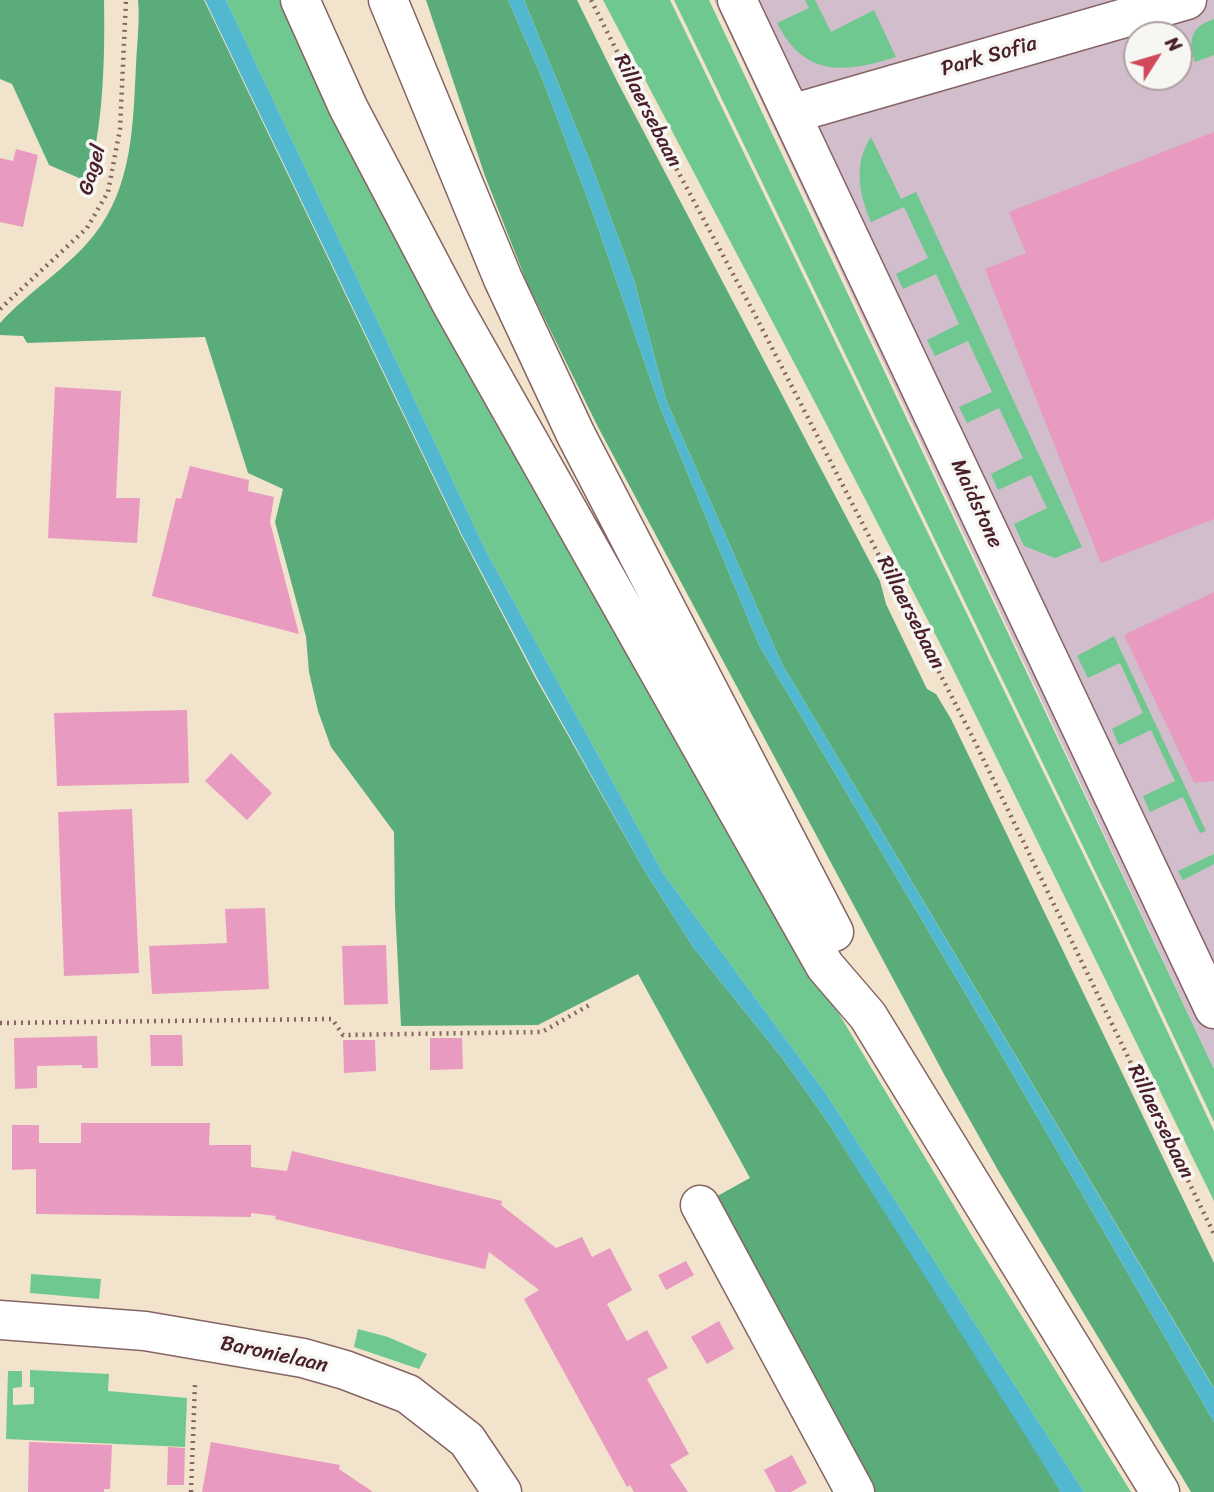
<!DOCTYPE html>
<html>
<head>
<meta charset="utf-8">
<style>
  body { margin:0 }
  #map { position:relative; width:1214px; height:1492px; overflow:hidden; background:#f2e4cc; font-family:Sriracha,sans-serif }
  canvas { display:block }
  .north { position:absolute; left:1123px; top:21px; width:70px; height:70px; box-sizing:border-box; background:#f6f6f2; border:2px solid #b1a0a2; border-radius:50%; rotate:53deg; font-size:19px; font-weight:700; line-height:28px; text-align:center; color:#4a1f2b }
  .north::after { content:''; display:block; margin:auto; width:24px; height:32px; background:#d1495b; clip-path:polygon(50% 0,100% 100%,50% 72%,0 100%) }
</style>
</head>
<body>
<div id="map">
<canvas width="1214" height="1492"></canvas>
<div class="north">N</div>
</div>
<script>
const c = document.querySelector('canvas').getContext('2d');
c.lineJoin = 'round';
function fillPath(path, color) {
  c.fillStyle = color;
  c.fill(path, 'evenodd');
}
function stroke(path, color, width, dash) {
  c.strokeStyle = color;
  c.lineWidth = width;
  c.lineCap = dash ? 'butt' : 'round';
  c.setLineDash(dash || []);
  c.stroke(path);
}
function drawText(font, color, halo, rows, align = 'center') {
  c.font = font + ' Sriracha,sans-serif';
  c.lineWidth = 7;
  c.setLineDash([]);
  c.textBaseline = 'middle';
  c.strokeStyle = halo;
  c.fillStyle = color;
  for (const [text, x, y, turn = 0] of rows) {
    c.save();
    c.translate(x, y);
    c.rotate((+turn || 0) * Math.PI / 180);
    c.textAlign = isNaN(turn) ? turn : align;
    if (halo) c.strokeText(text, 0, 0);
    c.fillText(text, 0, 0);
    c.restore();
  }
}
fillPath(new Path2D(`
  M 714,0 L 1214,0 L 1214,1069 ZM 1137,35 L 1179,35 L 1179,77 L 1137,77 Z`), '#d1bdcb');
fillPath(new Path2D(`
  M 226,0 L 282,0 L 763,887 L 972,1236 L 1131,1492 L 1084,1492 L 825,1092 L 663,873 L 487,553 Z
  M 603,0 L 670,0 L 1118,926 L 1214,1131 L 1214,1201 L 949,661 L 819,410 Z
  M 674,0 L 709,0 L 1214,1069 L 1214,1122 L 1121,925 Z
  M 805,0 L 815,0 L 831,32 L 874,10 L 896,57 C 845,73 805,78 777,23 L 809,8 Z
  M 1214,19 L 1214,55 L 1195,62 C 1187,40 1192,26 1214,19 Z
  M 871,137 L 901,199 L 916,192 L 1082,547 L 1055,558 L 1024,546 L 1014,524 L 1047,508 L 1031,475 L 998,490 L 991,474 L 1023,458 L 999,408 L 967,423 L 959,407 L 992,392 L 968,341 L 935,356 L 927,340 L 959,324 L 936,274 L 903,289 L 896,274 L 928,258 L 904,207 L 871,222 C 859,194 853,164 871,137 Z
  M 1114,636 L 1206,831 L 1200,833 L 1183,797 L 1150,812 L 1143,796 L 1175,781 L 1151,730 L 1119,745 L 1112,729 L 1143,713 L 1120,663 L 1088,678 L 1077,656 Z
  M 1214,854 L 1214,864 L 1183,880 L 1178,871 Z
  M 31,1274 L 101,1279 L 99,1299 L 30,1293 Z
  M 358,1329 L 388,1337 L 427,1354 L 419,1369 L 354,1347 Z
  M 30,1370 L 109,1374 L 108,1391 L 187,1398 L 185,1447 L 6,1439 L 8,1371 L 22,1371 L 22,1387 L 13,1388 L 13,1405 L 34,1404 L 34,1387 L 30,1387 Z`), '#6ec890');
fillPath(new Path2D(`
  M 0,0 L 104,0 C 105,51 104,134 86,181 L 49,165 L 12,84 L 0,79 Z
  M 138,0 L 204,0 L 461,535 L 535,677 L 643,868 L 693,947 L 783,1059 L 827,1121 L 1006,1402 L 1061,1492 L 872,1492 L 712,1199 L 750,1178 L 638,974 L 538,1025 L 401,1026 L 395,907 L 394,832 L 331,747 L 318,711 L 309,672 L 306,637 L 275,522 L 283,489 L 248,473 L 205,337 L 27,343 L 23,336 L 0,335 L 0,323 C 29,291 68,268 94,235 C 133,186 133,123 136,65 C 137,43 140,21 138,0 Z
  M 426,0 L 508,0 L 542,78 L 594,216 L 660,407 L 759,645 L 997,1047 L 1214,1422 L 1214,1492 L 1191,1492 L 999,1172 L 945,1076 L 598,427 L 527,283 L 485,176 Z
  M 524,0 L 577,0 L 617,81 L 880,581 L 886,604 L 927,689 L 936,694 L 951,719 L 1214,1263 L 1214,1388 L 782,664 L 666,400 L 634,280 L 590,161 Z`), '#5aac7a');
fillPath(new Path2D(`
  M 205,0 L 226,0 L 487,553 L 663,873 L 825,1092 L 1084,1492 L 1061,1492 L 827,1121 L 783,1059 L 693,947 L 643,868 L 536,676 L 462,535 Z
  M 508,0 L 524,0 L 533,22 L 590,161 L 634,280 L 666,400 L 782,664 L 1210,1382 L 1214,1388 L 1214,1422 L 997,1047 L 759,645 L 660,407 L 594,216 L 542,78 Z`), '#52b8d0');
fillPath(new Path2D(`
  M 1214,132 L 1214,519 L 1101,563 L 985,269 L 1026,253 L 1009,212 Z
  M 16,149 L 38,155 L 23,227 L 0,222 L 0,158 L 13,161 Z
  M 55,387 L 121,391 L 116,498 L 140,498 L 137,543 L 48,538 Z
  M 190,466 L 249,480 L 248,491 L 274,497 L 270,522 L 299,634 L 152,596 L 176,498 L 181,499 Z
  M 1214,592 L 1214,781 L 1194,783 L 1124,635 Z
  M 187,710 L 189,783 L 57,786 L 54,713 Z
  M 231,753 L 272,793 L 247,820 L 205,781 Z
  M 132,809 L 139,973 L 64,976 L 58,812 Z
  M 265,908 L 269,989 L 152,994 L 149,946 L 227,943 L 225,909 Z
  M 386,945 L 388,1004 L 344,1005 L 342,946 Z
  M 150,1035 L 182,1035 L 183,1066 L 151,1066 Z
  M 97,1036 L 98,1068 L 82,1068 L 82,1065 L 37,1066 L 37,1088 L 15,1089 L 14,1038 Z
  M 430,1038 L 462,1038 L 463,1069 L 430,1070 Z
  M 343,1040 L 375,1040 L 376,1071 L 344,1073 Z
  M 81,1123 L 210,1123 L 209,1145 L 251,1145 L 251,1167 L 287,1171 L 292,1151 L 502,1201 L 501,1205 L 556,1248 L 582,1237 L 592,1257 L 610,1248 L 632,1290 L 607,1304 L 627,1341 L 647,1330 L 668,1368 L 647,1379 L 689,1454 L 670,1465 L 688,1492 L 634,1492 L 630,1485 L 627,1487 L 524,1299 L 539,1290 L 489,1252 L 485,1269 L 275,1219 L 276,1216 L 251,1213 L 251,1217 L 36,1214 L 36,1169 L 12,1170 L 12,1125 L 39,1125 L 39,1143 L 81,1143 Z
  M 686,1261 L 694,1275 L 666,1290 L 658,1275 Z
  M 719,1321 L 734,1349 L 707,1364 L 691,1337 Z
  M 29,1442 L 112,1445 L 110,1489 L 104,1489 L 104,1492 L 28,1492 Z
  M 211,1442 L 340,1465 L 339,1469 L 373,1492 L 202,1492 Z
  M 168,1447 L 185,1448 L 184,1485 L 167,1485 Z
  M 792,1455 L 807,1483 L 791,1492 L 776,1492 L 764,1470 Z`), '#e89ac0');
const minor = new Path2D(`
  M 300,0 L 348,107 L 452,305 L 825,966 L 868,1016 L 1160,1492
  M 388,0 L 503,279 L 576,435 L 834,932
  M 737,0 L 1214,1009
  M 791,114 L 1187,0
  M 700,1205 L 855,1492
  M 0,1320 L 145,1331 L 303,1358 L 345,1370 L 408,1394 L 467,1440 L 502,1492`);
stroke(minor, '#856463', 41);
stroke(new Path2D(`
  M 591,0 L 675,166 L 755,315 L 972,736 L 1214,1234
  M 0,309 L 87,228 L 108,192 L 120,129 L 126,0
  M 0,1023 L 332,1019 L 343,1035 L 542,1032 L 591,1004
  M 191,1492 L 195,1384`), '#856463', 4.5, [2, 5]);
stroke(minor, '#fff', 38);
drawText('21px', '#4a1f2b', '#f6f6f2', [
  ["Park Sofia",989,57,-16],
  ["Rillaersebaan",647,111,63],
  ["Gagel",93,170,-74],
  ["Maidstone",976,504,65],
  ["Rillaersebaan",910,613,63],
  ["Rillaersebaan",1160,1122,64],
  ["Baronielaan",274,1355,12]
]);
</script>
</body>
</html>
